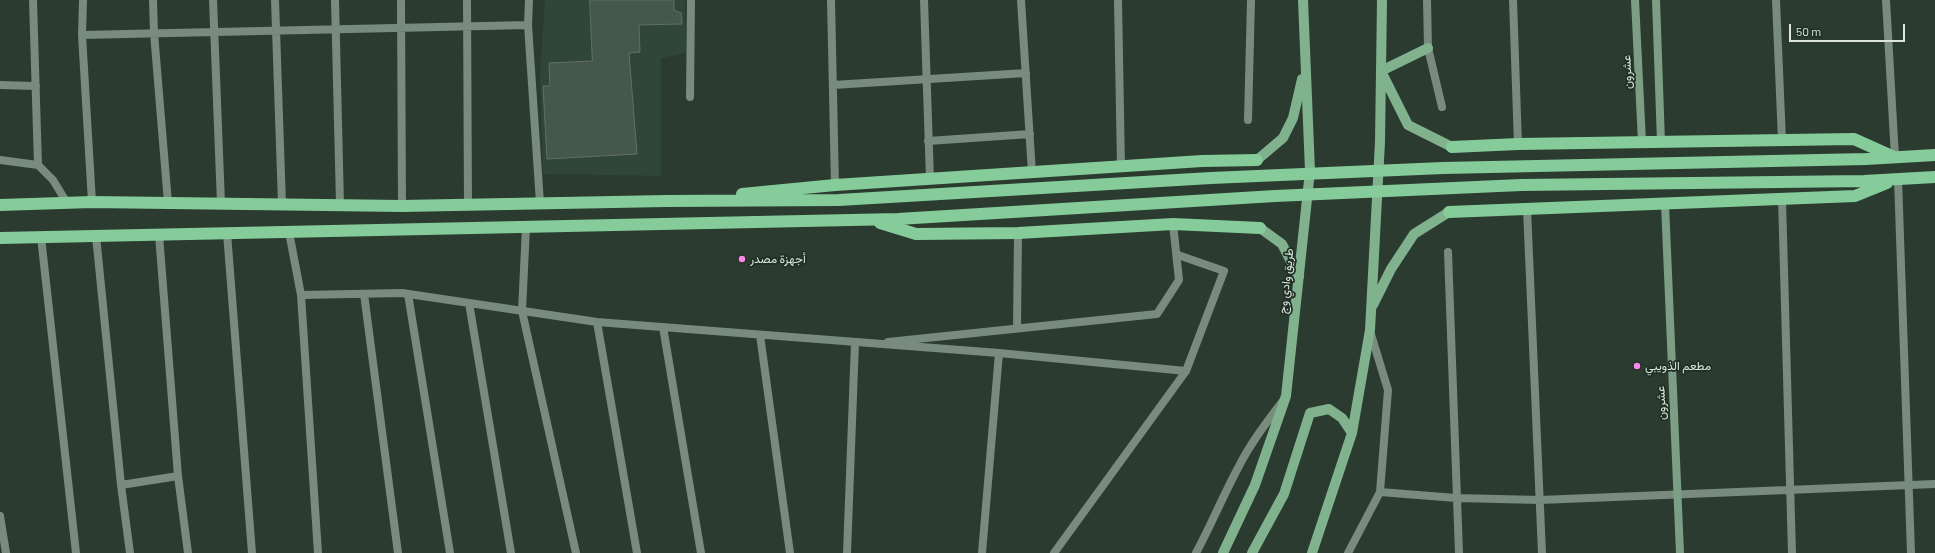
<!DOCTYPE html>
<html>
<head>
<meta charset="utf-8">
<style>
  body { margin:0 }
  #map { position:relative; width:1935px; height:553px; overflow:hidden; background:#2b3b2f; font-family:Barlow,sans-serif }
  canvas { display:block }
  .scale { position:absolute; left:1789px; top:24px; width:116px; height:18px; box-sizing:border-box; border:2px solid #dce6de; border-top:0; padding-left:5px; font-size:12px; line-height:14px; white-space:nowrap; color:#dce6de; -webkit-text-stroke:3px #213025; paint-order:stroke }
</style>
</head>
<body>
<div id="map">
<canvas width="1935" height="553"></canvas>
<div class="scale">50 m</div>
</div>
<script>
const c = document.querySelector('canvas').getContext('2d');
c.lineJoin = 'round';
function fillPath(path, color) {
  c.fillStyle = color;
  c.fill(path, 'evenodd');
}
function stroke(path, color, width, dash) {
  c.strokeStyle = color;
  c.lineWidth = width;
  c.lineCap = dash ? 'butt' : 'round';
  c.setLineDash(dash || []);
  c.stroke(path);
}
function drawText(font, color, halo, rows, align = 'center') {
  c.font = font + ' Barlow,Vazirmatn,sans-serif';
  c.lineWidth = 3.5;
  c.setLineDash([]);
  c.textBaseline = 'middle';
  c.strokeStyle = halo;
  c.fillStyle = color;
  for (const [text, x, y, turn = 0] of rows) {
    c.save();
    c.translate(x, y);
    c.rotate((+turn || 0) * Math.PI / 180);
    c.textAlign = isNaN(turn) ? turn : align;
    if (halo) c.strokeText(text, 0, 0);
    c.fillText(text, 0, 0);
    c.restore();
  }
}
fillPath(new Path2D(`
  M 545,0 L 685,0 L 686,53 L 661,58 L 661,176 L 543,174 L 540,74 Z`), '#304636');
const building = new Path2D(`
  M 590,0 L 674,0 L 674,10 L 681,13 L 682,24 L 639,25 L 640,52 L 629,53 L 637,154 L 547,159 L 543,86 L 550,86 L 549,63 L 592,61 Z`);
fillPath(building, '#46584b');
stroke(building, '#607164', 1);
stroke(new Path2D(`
  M 33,0 L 38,165
  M 0,85 L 36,86
  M 0,160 L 38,165 L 53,180 L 67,203`), '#798b7d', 8);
stroke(new Path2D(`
  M 83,0 L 82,35 L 92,202
  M 153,0 L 154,33 L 168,203
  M 213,0 L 221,203
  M 275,0 L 282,204
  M 335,0 L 340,204
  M 401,0 L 402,206
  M 467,0 L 468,205
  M 529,0 L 528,25 L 540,203
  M 831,0 L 835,185
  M 924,0 L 930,179
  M 1021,0 L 1032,173
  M 1118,0 L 1121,167
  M 1427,0 L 1428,48 L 1442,107
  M 1513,0 L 1518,144
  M 1776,0 L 1782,140
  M 1886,0 L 1895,157
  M 82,35 L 528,25
  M 833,85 L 1026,73
  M 690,97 L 691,0
  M 1248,120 L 1251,0
  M 928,141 L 1030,134
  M 1898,179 L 1911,553
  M 1782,199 L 1792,553
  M 1527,209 L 1542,553
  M 526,227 L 522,311 L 576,553
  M 289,232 L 301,295 L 318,553
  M 227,233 L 252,553
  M 159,235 L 178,476 L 188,553
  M 96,236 L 121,485 L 130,553
  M 41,237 L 76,553
  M 1448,252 L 1459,553
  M 364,294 L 398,553
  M 408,294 L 450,553
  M 301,295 L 402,293 L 597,322 L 999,353 L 1186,371
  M 469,303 L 511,553
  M 597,322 L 637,553
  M 663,327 L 701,553
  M 1017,328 L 1018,233
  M 760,335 L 790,553
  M 888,342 L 1157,314 L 1179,280 L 1173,224
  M 121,485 L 178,476
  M 1380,492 L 1456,498 L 1540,500 L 1935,484
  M 0,516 L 6,553
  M 847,553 L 855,343
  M 982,553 L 999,353
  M 1054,553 L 1186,371 L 1224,271 L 1178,255
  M 1196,553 C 1211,525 1223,496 1238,468 C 1250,444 1266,423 1282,402
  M 1348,553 L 1380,492 L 1388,390 L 1370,331`), '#798b7d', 8);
stroke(new Path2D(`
  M 1635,0 L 1642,142
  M 1656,0 L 1661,142
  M 1665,204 L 1680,553`), '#7d9e86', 8);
stroke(new Path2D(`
  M 1428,48 L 1381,71 L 1408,125 L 1452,147
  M 1257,160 L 1283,138 L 1293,118 L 1302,79
  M 1260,228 L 1282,244 L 1299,277
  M 1373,305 L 1391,269 L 1414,234 L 1449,212
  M 1223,553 L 1255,485 L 1286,396 L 1310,171 L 1303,0
  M 1252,553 L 1284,494 L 1310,413 L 1329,409 L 1342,418 L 1352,433
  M 1312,553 L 1352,433 L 1370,330 L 1380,142 L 1382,0`), '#80b28e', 10);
stroke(new Path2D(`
  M 1452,147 L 1518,144 L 1854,139 L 1894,157
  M 742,194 L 835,185 L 1202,161 L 1257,160
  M 0,205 L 92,202 L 402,206 L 666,201 L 839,200 L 1211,178 L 1443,168 L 1866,159 L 1935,155
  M 1449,212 L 1855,196 L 1887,183
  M 880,223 L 916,234 L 1018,233 L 1173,224 L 1260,228
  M 0,238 L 898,219 L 1275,196 L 1521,185 L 1864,181 L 1935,177`), '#85cc9a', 12);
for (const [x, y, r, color] of [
  [742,259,4,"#f987e9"],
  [1637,366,4,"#f987e9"]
]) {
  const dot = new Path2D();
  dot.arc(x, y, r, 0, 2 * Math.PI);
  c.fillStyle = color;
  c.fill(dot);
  stroke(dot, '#213025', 1.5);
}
drawText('12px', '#dce6de', '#213025', [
  ["عشرون",1627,72,-92],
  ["طريق وادي وج",1286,281,-84],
  ["عشرون",1661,403,-92]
]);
drawText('12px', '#dce6de', '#213025', [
  ["أجهزة مصدر",750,259],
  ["مطعم الذويبي",1645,366]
], 'left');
</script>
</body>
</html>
